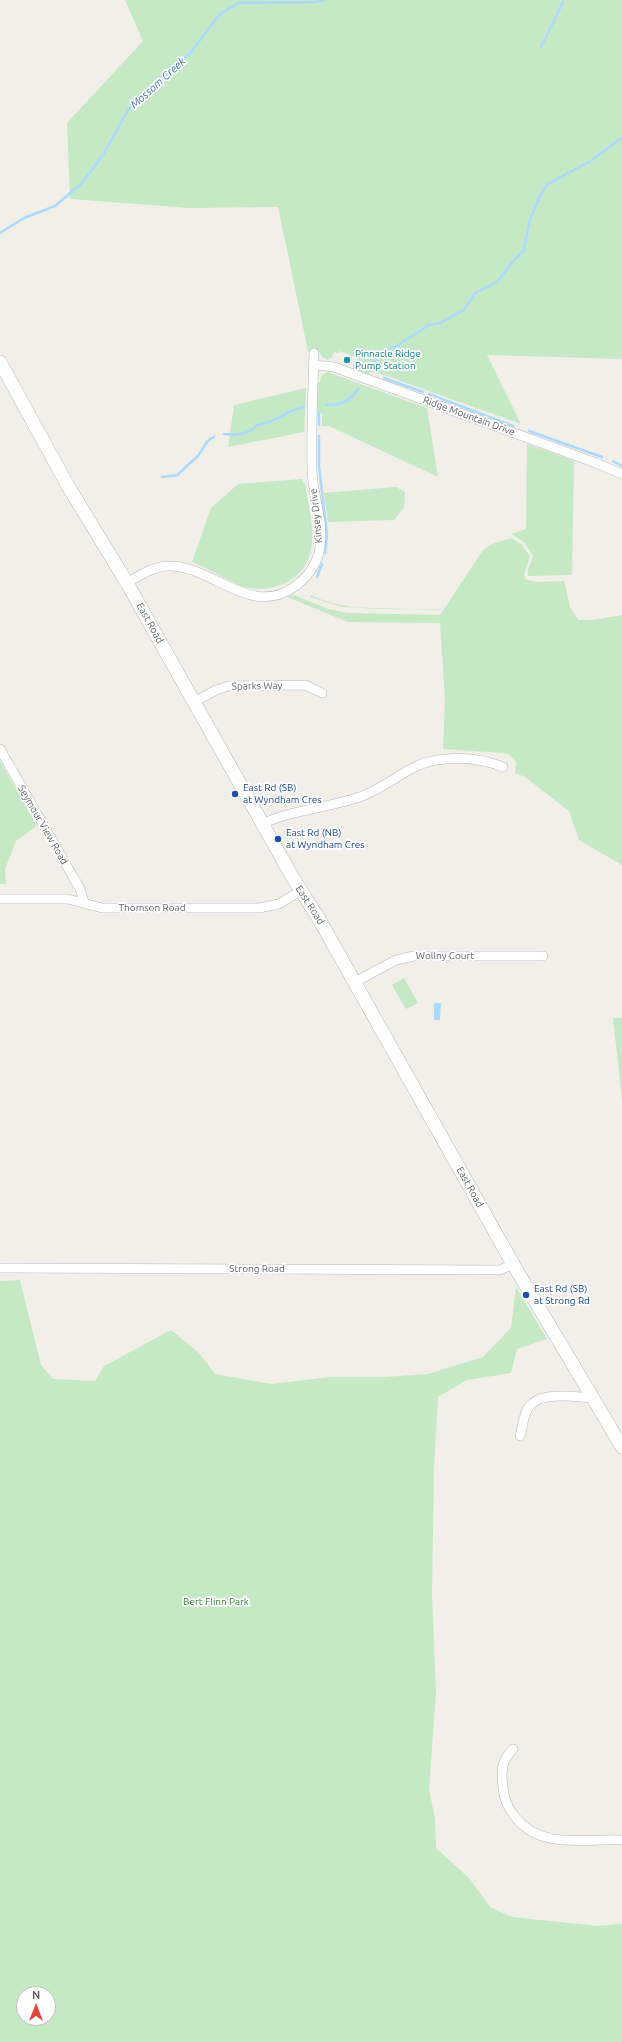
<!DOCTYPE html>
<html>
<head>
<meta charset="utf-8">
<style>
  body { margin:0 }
  #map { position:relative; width:622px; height:2042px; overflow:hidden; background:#f1efe8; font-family:Ubuntu,sans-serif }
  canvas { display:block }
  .north { position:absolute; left:16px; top:1986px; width:40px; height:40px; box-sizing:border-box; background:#fff; border:1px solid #bfc1c3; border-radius:50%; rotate:0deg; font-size:11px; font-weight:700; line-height:16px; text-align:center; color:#5f6368 }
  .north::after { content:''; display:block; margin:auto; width:14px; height:18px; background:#ea4335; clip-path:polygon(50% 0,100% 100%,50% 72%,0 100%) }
</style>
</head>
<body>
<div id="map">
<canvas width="622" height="2042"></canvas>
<div class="north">N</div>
</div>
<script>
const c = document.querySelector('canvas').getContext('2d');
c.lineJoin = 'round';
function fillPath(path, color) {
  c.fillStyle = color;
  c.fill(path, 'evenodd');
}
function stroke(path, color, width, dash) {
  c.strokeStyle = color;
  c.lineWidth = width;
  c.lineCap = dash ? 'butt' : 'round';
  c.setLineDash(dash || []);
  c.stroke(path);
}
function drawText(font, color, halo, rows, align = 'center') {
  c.font = font + ' Ubuntu,sans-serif';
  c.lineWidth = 3.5;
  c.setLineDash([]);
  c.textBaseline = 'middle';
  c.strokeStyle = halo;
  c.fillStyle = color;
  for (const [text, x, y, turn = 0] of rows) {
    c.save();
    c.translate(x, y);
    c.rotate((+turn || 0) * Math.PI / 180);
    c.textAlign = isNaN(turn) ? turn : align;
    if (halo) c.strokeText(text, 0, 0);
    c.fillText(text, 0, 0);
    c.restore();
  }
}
fillPath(new Path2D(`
  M 125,0 L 622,0 L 622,359 L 487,355 L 521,424 L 370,370 L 369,375 L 353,369 L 357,358 L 340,351 L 339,353 L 334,352 L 332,357 L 328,360 L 322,357 L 319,352 L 308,351 L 278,207 L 190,208 L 70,199 L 67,123 L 143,41 Z
  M 327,372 L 427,408 L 438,477 L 329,426 L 322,426 L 322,413 L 317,413 L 318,383 L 320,382 L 321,376 Z
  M 306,388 L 304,432 L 228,447 L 234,405 Z
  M 527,444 L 574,461 L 572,575 L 528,576 L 528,570 L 533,556 L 524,542 L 511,534 L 526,529 Z
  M 302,479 L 303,483 L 305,483 C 308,502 313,522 312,541 C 311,576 279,593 248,588 C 230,584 210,568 192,562 L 211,508 L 238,484 Z
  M 396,487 L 405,492 L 404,507 L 394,520 L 328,522 L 324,493 Z
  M 511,538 L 521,544 L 530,556 L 524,575 L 525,579 L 536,582 L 564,581 L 570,607 L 578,620 L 593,620 L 622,615 L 622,865 L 579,840 L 569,811 L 525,777 L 515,773 L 516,762 L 510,755 L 504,753 L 443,749 L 445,698 L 440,623 L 348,622 L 287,597 L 294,595 L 328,609 L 347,613 L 440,615 L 483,550 L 492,544 Z
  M 311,595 C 349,614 398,608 440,609 L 439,610 L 342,607 L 310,597 Z
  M 0,761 L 37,826 L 16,841 L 5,869 L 6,884 L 0,884 Z
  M 404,978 L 418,1003 L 406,1009 L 392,985 Z
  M 613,1018 L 622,1018 L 622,1099 Z
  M 20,1280 L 41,1365 L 53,1379 L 95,1381 L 104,1366 L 171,1330 L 199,1353 L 215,1374 L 272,1384 L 330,1377 L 385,1377 L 428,1374 L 483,1357 L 511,1328 L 516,1287 L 547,1339 L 517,1349 L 511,1373 L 467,1380 L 438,1397 L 434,1467 L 432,1595 L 436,1692 L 429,1789 L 435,1819 L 436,1848 L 469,1878 L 490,1907 L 512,1917 L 598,1926 L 622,1924 L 622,2042 L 0,2042 L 0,1281 ZM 24,1994 L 48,1994 L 48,2018 L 24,2018 Z`), '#c5e8c5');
fillPath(new Path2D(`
  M 434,1003 L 441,1003 L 440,1020 L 434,1020 Z`), '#aadaff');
stroke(new Path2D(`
  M 541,47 L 563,2
  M 0,233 L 24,218 L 55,206 L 82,183 L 103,155 L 128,110 L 191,52 L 220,14 L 238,3 L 314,2 L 324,0
  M 371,371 L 374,362 L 384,350 L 395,347 L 429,325 L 440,323 L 464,310 L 475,293 L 497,282 L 514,260 L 524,250 L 530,219 L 542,192 L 548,184 L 592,160 L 622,138
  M 384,378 L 423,392
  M 429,394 L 513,426
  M 327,405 C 342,405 349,402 358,389
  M 319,413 L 319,425
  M 529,431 L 602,457
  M 224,434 C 235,435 250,435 257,425 C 276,423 286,410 304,407
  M 319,436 L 319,466 L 327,534 L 325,553
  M 613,461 L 622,466
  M 162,477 L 178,475 C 183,469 189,464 196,458 C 203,451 205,440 214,437
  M 317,577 L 322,564`), '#aadaff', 2.5);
const minor = new Path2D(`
  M 314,365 L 334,367 L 596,463 L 622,474
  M 127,583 C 140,575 154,566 169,566 C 215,566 251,620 297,585 C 309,575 318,562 320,547 C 324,521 312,494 312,468 C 311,430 313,391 314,353
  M 194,702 L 216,690 L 229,686 L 305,685 L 322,693
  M 0,749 L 80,889 L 84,902
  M 262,824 C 292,810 325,808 357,798 C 380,791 397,775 419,765 C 443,755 479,757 503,767
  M 0,899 L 68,899 L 102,908 L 259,908 L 279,904 L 300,891
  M 355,982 L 396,960 L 414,956 L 543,956
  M 0,1268 L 500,1270 L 513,1264
  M 520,1436 C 522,1429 523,1420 526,1412 C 535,1389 574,1397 594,1398
  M 513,1749 C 501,1761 501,1772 503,1788 C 504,1800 508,1809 516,1818 C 541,1850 587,1838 622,1840`);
const secondary = new Path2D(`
  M 0,362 L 68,486 L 127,583 L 293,878 L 319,919 L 513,1264 L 622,1447`);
stroke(minor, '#b5b8bc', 10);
stroke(secondary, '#b6babf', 14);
stroke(minor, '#fff', 9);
stroke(secondary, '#fff', 13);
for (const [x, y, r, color] of [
  [347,360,4,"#0f9aa8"],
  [235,794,4,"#1a4fb4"],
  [278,839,4,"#1a4fb4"],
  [526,1295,4,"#1a4fb4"]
]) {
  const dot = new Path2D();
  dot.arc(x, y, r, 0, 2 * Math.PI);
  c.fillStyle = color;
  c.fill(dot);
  stroke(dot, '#fff', 1.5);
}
drawText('10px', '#0d838f', '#fff', [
  ["Pinnacle Ridge",355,354],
  ["Pump Station",355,366]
], 'left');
drawText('10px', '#5f6368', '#fff', [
  ["Ridge Mountain Drive",469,416,20],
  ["Kinsey Drive",316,516,-96],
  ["East Road",150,623,61],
  ["Sparks Way",257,686,-1],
  ["Seymour View Road",43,825,60],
  ["East Road",310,905,57],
  ["Thomson Road",152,908],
  ["Wollny Court",445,956],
  ["East Road",470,1187,61],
  ["Strong Road",257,1269]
]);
drawText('10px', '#164399', '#fff', [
  ["East Rd (SB)",243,788],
  ["at Wyndham Cres",243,800],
  ["East Rd (NB)",286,833],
  ["at Wyndham Cres",286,845],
  ["East Rd (SB)",534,1289],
  ["at Strong Rd",534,1301]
], 'left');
drawText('10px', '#348238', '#fff', [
  ["Bert Flinn Park",216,1602]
]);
drawText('italic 11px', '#4174aa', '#fff', [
  ["Mossom Creek",158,83,-42]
]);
</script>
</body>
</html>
